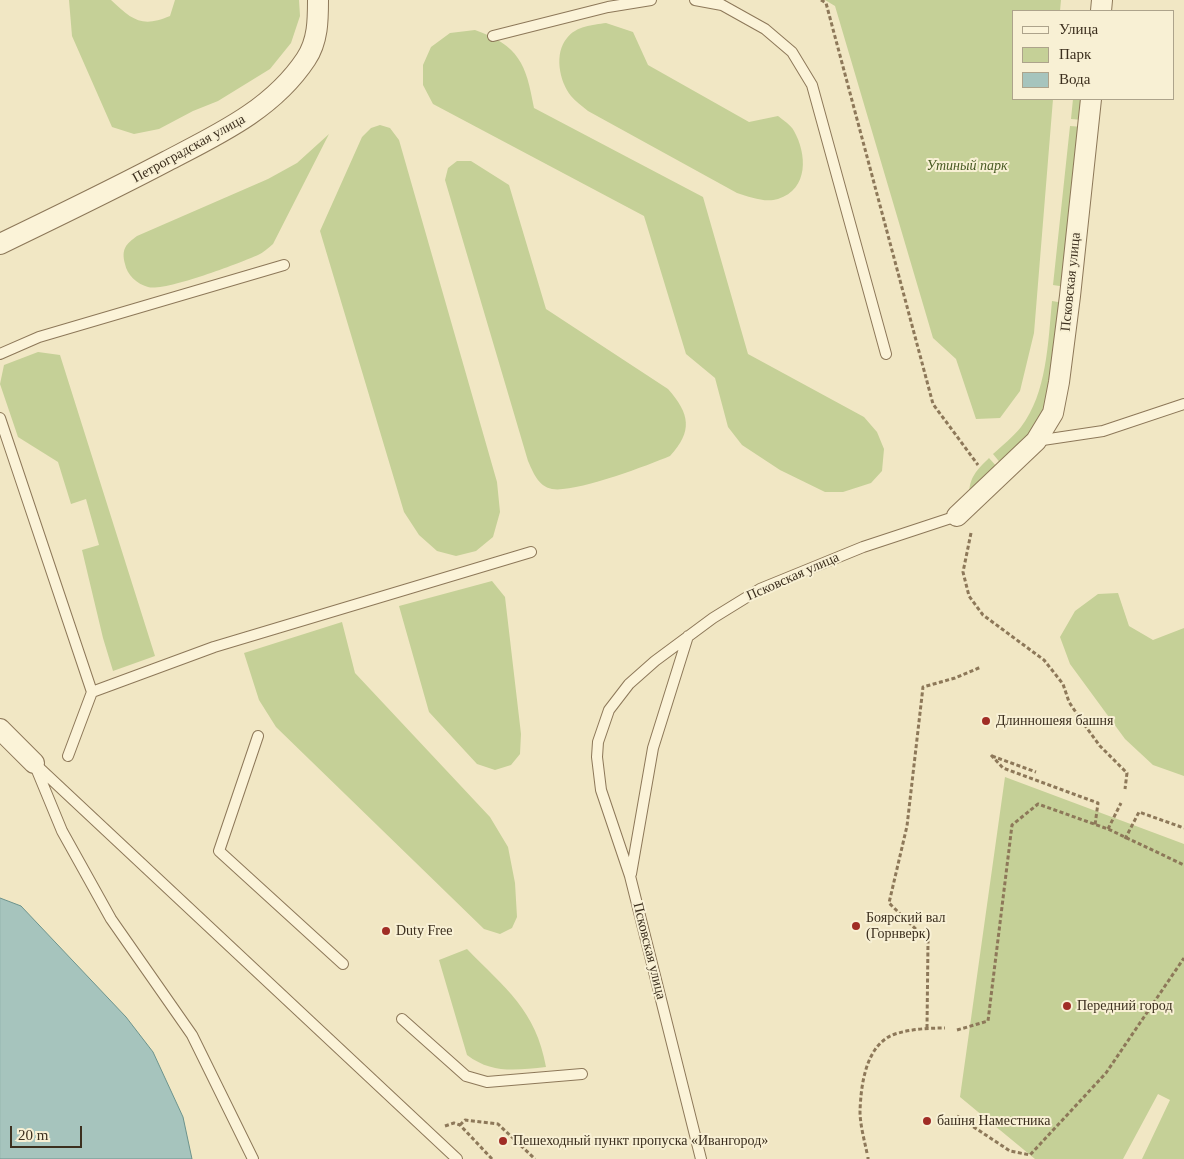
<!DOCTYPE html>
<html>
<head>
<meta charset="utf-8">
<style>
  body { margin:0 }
  #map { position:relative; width:1184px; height:1159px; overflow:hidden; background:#f1e7c4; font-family:"Times New Roman",serif }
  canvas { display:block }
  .legend { position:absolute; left:1012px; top:10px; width:162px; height:90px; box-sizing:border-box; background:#f8f0d4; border:1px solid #ada38b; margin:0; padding:6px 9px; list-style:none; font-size:15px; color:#3c2f1e }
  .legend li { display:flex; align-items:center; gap:10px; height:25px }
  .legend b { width:25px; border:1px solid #ada38b }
  .scale { position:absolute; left:10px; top:1126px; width:72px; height:22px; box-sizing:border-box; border:2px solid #3c2f1e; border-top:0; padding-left:6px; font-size:15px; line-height:18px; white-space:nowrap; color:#3c2f1e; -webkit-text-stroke:4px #f8f0d4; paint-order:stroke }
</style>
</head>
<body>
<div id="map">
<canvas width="1184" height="1159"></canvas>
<ul class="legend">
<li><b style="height:6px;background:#fbf3d8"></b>Улица</li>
<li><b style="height:14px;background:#c5d097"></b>Парк</li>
<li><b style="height:14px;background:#a6c4bd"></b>Вода</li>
</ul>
<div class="scale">20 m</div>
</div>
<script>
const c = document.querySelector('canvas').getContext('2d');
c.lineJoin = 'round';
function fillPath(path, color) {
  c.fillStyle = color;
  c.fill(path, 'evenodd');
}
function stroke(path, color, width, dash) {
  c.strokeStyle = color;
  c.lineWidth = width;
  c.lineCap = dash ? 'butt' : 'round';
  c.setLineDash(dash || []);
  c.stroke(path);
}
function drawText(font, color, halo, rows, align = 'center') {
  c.font = font + ' "Times New Roman",serif';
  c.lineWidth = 4;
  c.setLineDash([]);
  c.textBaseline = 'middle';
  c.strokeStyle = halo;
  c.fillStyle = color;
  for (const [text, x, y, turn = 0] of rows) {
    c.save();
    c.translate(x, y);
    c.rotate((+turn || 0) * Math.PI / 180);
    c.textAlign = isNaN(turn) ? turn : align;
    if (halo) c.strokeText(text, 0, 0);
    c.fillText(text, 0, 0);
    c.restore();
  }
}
fillPath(new Path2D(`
  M 69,0 L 111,0 C 132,20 142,28 170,16 L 175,0 L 299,0 L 300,16 L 291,43 L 270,69 L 218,101 L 193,111 L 159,129 L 134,134 L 112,127 L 72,36 Z
  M 825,0 L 1061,0 L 1060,11 L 1013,11 L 1013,99 L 1053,99 L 1034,333 L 1020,391 L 1000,418 L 976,419 L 956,359 L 933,338 L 835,6 Z
  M 606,23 L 633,32 L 648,65 L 749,122 L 778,116 C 783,120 791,125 794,131 C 807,154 809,189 778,199 C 765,203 750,197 737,193 L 588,111 C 582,106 575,101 571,96 C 559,81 554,53 567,38 C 576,26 593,25 606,23 Z
  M 475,30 C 519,46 526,63 534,108 L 703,197 L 748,354 L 864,417 L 877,432 L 884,449 L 882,471 L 871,483 L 843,492 L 825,492 L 780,470 L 742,445 L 728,427 L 715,378 L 686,354 L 644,216 L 433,104 L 423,85 L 423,65 L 431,47 L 450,33 Z
  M 1073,99 L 1085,99 L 1083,120 L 1071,119 Z
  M 380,125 L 390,128 L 399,140 L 497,482 L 500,512 L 493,537 L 476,551 L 456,556 L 437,551 L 419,535 L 404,512 L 320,231 L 362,137 L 371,128 Z
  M 1070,126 L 1083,127 L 1066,287 L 1053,285 Z
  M 329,134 L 273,244 C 268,248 263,253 258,255 C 240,263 164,292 148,287 C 137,284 127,275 125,264 C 121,249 126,244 137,236 L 268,179 L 297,163 Z
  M 457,161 L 471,161 L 509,185 L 546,309 L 668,389 C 690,414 693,431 670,456 C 646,466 575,493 552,489 C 538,486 533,472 528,461 L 445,180 L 448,168 Z
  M 1052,301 L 1064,303 L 1046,410 L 1032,435 L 1002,465 L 993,454 C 1002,446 1013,437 1021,427 C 1047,393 1048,343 1052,301 Z
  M 38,352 L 60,355 L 155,656 L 113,671 L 103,638 L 82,550 L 99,545 L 86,499 L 71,504 L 58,462 L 18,437 L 0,384 L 4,365 Z
  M 989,458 L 998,468 L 969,496 C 969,477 977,470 989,458 Z
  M 492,581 L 505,597 L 521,734 L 520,754 L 511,765 L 495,770 L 477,764 L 429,712 L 399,606 Z
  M 1118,593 L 1129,626 L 1153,640 L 1184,628 L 1184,776 L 1153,765 L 1125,739 L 1070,664 L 1060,637 L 1075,611 L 1098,594 Z
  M 342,622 L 355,673 L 490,817 L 508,847 L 515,883 L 517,917 L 512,928 L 500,934 L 484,929 L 276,727 L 259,700 L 244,653 Z
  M 1005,777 L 1184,844 L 1184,1159 L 1142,1159 L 1170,1100 L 1158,1094 L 1123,1159 L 1035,1159 L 960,1097 Z
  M 467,949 C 505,988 536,1010 546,1067 C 516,1070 492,1074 467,1055 L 439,960 Z`), '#c5d097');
const water = new Path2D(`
  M 0,898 L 21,906 L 126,1017 L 153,1052 L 183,1117 L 192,1159 L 0,1159 Z`);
fillPath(water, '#a6c4bd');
stroke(water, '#6c938c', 1);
const lane = new Path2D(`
  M 695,0 L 722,5 L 765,29 L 792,52 L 812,85 L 886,354
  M 493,36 L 608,7 L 651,0
  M 0,354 L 39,337 L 284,265
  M 0,418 L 92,692 L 214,647 L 531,552
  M 1036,441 L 1103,431 L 1184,404
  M 258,736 L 219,851 L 343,964
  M 68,756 L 92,692
  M 34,763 L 457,1159
  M 36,768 L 62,831 L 111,919 L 192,1035 L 253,1159
  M 631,874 L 653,748 L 688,636
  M 402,1019 L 466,1076 L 487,1082 L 582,1074
  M 701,1159 L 630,876 L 601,790 L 597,757 L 598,742 L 609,710 L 629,684 L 655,661 L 713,618 L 760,589 L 863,547 L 957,516`);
const street = new Path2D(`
  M 1101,11 L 1102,0
  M 0,244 C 56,217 112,190 167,161 C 219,134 273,109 306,59 C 318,41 318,20 318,0
  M 957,516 L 1036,441 L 1053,413 L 1059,382 L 1070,296 L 1091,99
  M 0,729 L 34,763`);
stroke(lane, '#8d7859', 12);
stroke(street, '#8d7859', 22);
stroke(new Path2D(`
  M 821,0 L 826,3 L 933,404 L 978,465
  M 971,533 L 963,572 L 969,596 L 983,615 L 1044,660 L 1063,684 L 1069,702 L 1081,720 L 1100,746 L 1127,773 L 1125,789
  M 991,755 L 1003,768 L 1098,803 L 1095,825
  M 992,756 L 1036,772
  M 1108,829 L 1121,803
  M 1125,839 L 1139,812 L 1184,828
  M 927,1028 L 928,941 L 889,903 L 907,826 L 923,687 L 955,678 L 981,667
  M 957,1030 L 988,1021 L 1012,825 L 1038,804 L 1108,829 L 1184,865
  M 957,1116 L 1010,1151 L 1030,1155 L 1106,1073 L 1184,958
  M 460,1125 L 465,1120 L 498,1124 L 535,1159
  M 445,1126 L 454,1123 L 460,1125 L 492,1159
  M 867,1153 C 864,1139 860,1124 860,1111 C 861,1084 866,1044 895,1034 C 911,1029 928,1028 945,1028
  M 868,1157 L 868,1159`), '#8d7859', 3, [4, 2.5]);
stroke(lane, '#fbf3d8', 10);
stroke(street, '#fbf3d8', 20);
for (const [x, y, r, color] of [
  [986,721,5,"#a02d25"],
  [856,926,5,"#a02d25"],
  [386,931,5,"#a02d25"],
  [1067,1006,5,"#a02d25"],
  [927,1121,5,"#a02d25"],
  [503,1141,5,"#a02d25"]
]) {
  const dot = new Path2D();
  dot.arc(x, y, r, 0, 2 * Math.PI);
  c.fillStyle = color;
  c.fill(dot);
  stroke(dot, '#f8f0d4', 2);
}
drawText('14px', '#3c2f1e', '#f8f0d4', [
  ["Петроградская улица",189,149,-29],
  ["Псковская улица",1071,282,-84],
  ["Псковская улица",793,577,-24],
  ["Псковская улица",649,951,76]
]);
drawText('italic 14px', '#485a23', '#f8f0d4', [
  ["Утиный парк",967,166]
]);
drawText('14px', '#3c2f1e', '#f8f0d4', [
  ["Длинношеяя башня",996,721],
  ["Боярский вал",866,918],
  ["(Горнверк)",866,934],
  ["Duty Free",396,931],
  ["Передний город",1077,1006],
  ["башня Наместника",937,1121],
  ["Пешеходный пункт пропуска «Ивангород»",513,1141]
], 'left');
</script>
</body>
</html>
